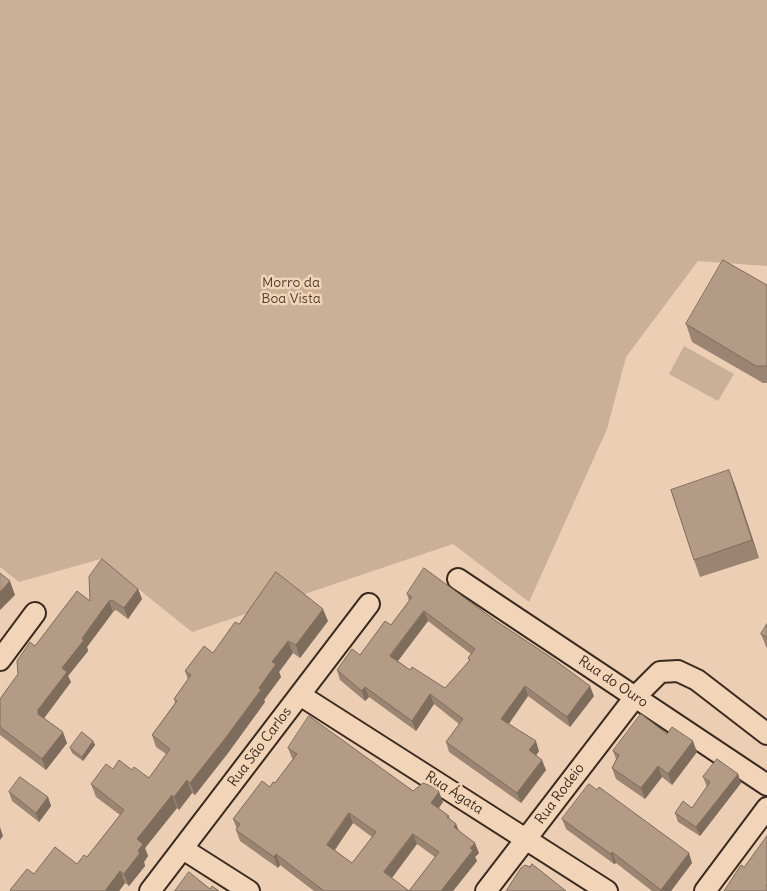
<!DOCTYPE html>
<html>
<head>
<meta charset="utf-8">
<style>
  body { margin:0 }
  canvas { display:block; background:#ebceb3 }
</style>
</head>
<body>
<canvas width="767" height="891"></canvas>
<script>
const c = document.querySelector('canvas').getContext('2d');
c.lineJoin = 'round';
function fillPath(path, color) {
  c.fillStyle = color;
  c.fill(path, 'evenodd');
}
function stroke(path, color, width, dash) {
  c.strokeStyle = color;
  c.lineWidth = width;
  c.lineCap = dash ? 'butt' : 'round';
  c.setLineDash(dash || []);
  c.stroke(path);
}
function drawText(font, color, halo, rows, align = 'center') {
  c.font = font + ' Delius,sans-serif';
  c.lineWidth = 5;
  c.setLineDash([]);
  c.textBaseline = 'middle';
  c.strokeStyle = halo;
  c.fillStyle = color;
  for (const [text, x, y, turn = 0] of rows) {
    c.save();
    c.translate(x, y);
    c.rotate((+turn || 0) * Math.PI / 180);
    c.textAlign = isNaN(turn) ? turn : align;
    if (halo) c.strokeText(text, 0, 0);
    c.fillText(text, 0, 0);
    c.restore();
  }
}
fillPath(new Path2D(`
  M 0,0 L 767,0 L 767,266 L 698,261 L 626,357 L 607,429 L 529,602 L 453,544 L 192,632 L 101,559 L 19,582 L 0,567 Z
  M 684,346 L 734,374 L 718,401 L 669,374 Z`), '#cab097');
const minor = new Path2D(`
  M 458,579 L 767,785
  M 0,660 L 35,613
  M 300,695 L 607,891
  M 183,849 L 249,891
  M 150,891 L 369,604
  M 486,891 L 635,697 L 660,672 L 678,671 L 697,680 L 767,734
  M 705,891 L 767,808`);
stroke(minor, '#3b2a1e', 24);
stroke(minor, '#f2d5b9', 20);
fillPath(new Path2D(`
  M 767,285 L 767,383 L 763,383 L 692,342 L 686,324 Z
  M 729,470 L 759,558 L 700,577 L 694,560 Z
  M 138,589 L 142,599 L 128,619 L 116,610 L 113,612 L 87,647 L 88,651 L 68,676 L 71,682 L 44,718 L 67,743 L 46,770 L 0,735 L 0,699 L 18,674 L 35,646 L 90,601 Z
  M 407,594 L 594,696 L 570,727 L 528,696 L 509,724 L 539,751 L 536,755 L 546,770 L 521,803 L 449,752 L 446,742 L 459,724 L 434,704 L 416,731 L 369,697 L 365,701 L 340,680 L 337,670 L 360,655 L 391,625 L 409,601 ZM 428,621 L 471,654 L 468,658 L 469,661 L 445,688 L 410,670 L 398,661 Z
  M 328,621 L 300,658 L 293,653 L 279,672 L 281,677 L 264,700 L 265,702 L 228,753 L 195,795 L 192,793 L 179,810 L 177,808 L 145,848 L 148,856 L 144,862 L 145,866 L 129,886 L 125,883 L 119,891 L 10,891 L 10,890 L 34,874 L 77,864 L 87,857 L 120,815 L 96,797 L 91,784 L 113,769 L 132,770 L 149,778 L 166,754 L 156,747 L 152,735 L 175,703 L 174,699 L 188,680 L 185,671 L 213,653 L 239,624 Z
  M 767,624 L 767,649 L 761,634 Z
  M 667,734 L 697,752 L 672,785 L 662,777 L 645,799 L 616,779 L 612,768 L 616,759 L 613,751 Z
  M 93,741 L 95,745 L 83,761 L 72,753 L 70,748 Z
  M 288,748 L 413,791 L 439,792 L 443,802 L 438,808 L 449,816 L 450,820 L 456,824 L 459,831 L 479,853 L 475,857 L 477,861 L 453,891 L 314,891 L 280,865 L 278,868 L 240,841 L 236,830 L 237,829 L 233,819 L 270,787 L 275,783 L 293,759 L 292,758 ZM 353,823 L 372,837 L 352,863 L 335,850 ZM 417,844 L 435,857 L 409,891 L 392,878 Z
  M 738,774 L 741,783 L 700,836 L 678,822 L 675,813 L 692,808 L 707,787 L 703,777 Z
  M 9,792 L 48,797 L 51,806 L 39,822 L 12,801 Z
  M 562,819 L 692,863 L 671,891 L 652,891 L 616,863 L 614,864 L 566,829 Z`), '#9b8572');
fillPath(new Path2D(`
  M 729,470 L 736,488 L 759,558 L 752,540 Z
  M 10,581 L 15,595 L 0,610 L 0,592 Z
  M 138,589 L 142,599 L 128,619 L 124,608 Z
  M 109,601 L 113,612 L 87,647 L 88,651 L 68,676 L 71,682 L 42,721 L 38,714 L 38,710 L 62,668 L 82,639 Z
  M 323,609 L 328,621 L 300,658 L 296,645 Z
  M 424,611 L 428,621 L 394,666 L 390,656 Z
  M 288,641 L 293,653 L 279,672 L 281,677 L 264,700 L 265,702 L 228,753 L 195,795 L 190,783 L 259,688 L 272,662 Z
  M 525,686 L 528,696 L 505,729 L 501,719 Z
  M 590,686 L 594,696 L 570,727 L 567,717 Z
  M 365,687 L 369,697 L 365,701 L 362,691 Z
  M 430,694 L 434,704 L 416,731 L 412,721 Z
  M 63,732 L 67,743 L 46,770 L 42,759 Z
  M 93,741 L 95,745 L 83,761 L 82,757 Z
  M 536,741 L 539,751 L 533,760 L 529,750 Z
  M 693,741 L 697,752 L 672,785 L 668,774 Z
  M 542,760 L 546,770 L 521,803 L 517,793 Z
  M 658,766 L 662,777 L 645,799 L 641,788 Z
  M 738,774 L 741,783 L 700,836 L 696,827 Z
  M 187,780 L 192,793 L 179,810 L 174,797 Z
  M 439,792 L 443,802 L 435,814 L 431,803 Z
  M 172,795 L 177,808 L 145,848 L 148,856 L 144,862 L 145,866 L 129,886 L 124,874 L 138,851 L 137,839 Z
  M 48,797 L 51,806 L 39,822 L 36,813 Z
  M 349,813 L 353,823 L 331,855 L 327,845 Z
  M 456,824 L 460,834 L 454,827 Z
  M 0,827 L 3,836 L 0,840 Z
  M 413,834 L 417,844 L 388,883 L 384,872 Z
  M 475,843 L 479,853 L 475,857 L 477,861 L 453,891 L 441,891 Z
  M 612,852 L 616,863 L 614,864 L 611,854 Z
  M 689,853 L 692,863 L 671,891 L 661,891 L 661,890 Z
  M 276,854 L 280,865 L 278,868 L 274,857 Z
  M 120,871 L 125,883 L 119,891 L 105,891 Z`), '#7e6c5d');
const building = new Path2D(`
  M 723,260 L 767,285 L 767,366 L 756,366 L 686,324 Z
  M 729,470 L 752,540 L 694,560 L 671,490 Z
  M 102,559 L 138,589 L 124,608 L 112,600 L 109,601 L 83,637 L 82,639 L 84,640 L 62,668 L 67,672 L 38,710 L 38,714 L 63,732 L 42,759 L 0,727 L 0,699 L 18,674 L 17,661 L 30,642 L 35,646 L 77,591 L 90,601 L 89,577 Z
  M 424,568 L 496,621 L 552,658 L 590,686 L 567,717 L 525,686 L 501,719 L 536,741 L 529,750 L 542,760 L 517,793 L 446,742 L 463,719 L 430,694 L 412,721 L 365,687 L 362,691 L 337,670 L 352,649 L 360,655 L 385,621 L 391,625 L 412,597 L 407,594 ZM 424,611 L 475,649 L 468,658 L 470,660 L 445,688 L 412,667 L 410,670 L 390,656 Z
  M 276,572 L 323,609 L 296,645 L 288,641 L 272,662 L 276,664 L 259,688 L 261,690 L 224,740 L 190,783 L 187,780 L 174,797 L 172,795 L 137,839 L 143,844 L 138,851 L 140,853 L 124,874 L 120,871 L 105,891 L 11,891 L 10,890 L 27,869 L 34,874 L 55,847 L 77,864 L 84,855 L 87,857 L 124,810 L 91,784 L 106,764 L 113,769 L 119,760 L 132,770 L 134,767 L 149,778 L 170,749 L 152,735 L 177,701 L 174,699 L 191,675 L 185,671 L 204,646 L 213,653 L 235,622 L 239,624 Z
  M 0,573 L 10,581 L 0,592 Z
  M 767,624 L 767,637 L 761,634 Z
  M 641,714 L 667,734 L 672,727 L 693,741 L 668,774 L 658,766 L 641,788 L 612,768 L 619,755 L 613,751 Z
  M 309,716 L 413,791 L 423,783 L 436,788 L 439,792 L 431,803 L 449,816 L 447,817 L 456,824 L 454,827 L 475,843 L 470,848 L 473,850 L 441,891 L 324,891 L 276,854 L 274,857 L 236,830 L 240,824 L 233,819 L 262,781 L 270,787 L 273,782 L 275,783 L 297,754 L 288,748 ZM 349,813 L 376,832 L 352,863 L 327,845 ZM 413,834 L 439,852 L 409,891 L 384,872 Z
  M 82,732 L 93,741 L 82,757 L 70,748 Z
  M 717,759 L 738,774 L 696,827 L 675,813 L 683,801 L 692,808 L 710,782 L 703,777 Z
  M 20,777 L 48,797 L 36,813 L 9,792 Z
  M 589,784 L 597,790 L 599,787 L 689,853 L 661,890 L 612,852 L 611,854 L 562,819 Z
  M 767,836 L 767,884 L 766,886 L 767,887 L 767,891 L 724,891 L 741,865 L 744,867 Z
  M 532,864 L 566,891 L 506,891 L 521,868 L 525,865 L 530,867 Z
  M 189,872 L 210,889 L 212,886 L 219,891 L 175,891 Z`);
fillPath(building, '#b49b85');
stroke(building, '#7e6c5d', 1);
drawText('14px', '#503e30', '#f2d5b9', [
  ["Morro da",291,283],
  ["Boa Vista",291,299]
]);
drawText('14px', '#3b2a1e', '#f2d5b9', [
  ["Rua do Ouro",613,682,34],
  ["Rua São Carlos",260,747,-53],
  ["Rua Ágata",454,793,33],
  ["Rua Rodeio",560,794,-53]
]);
</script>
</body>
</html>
